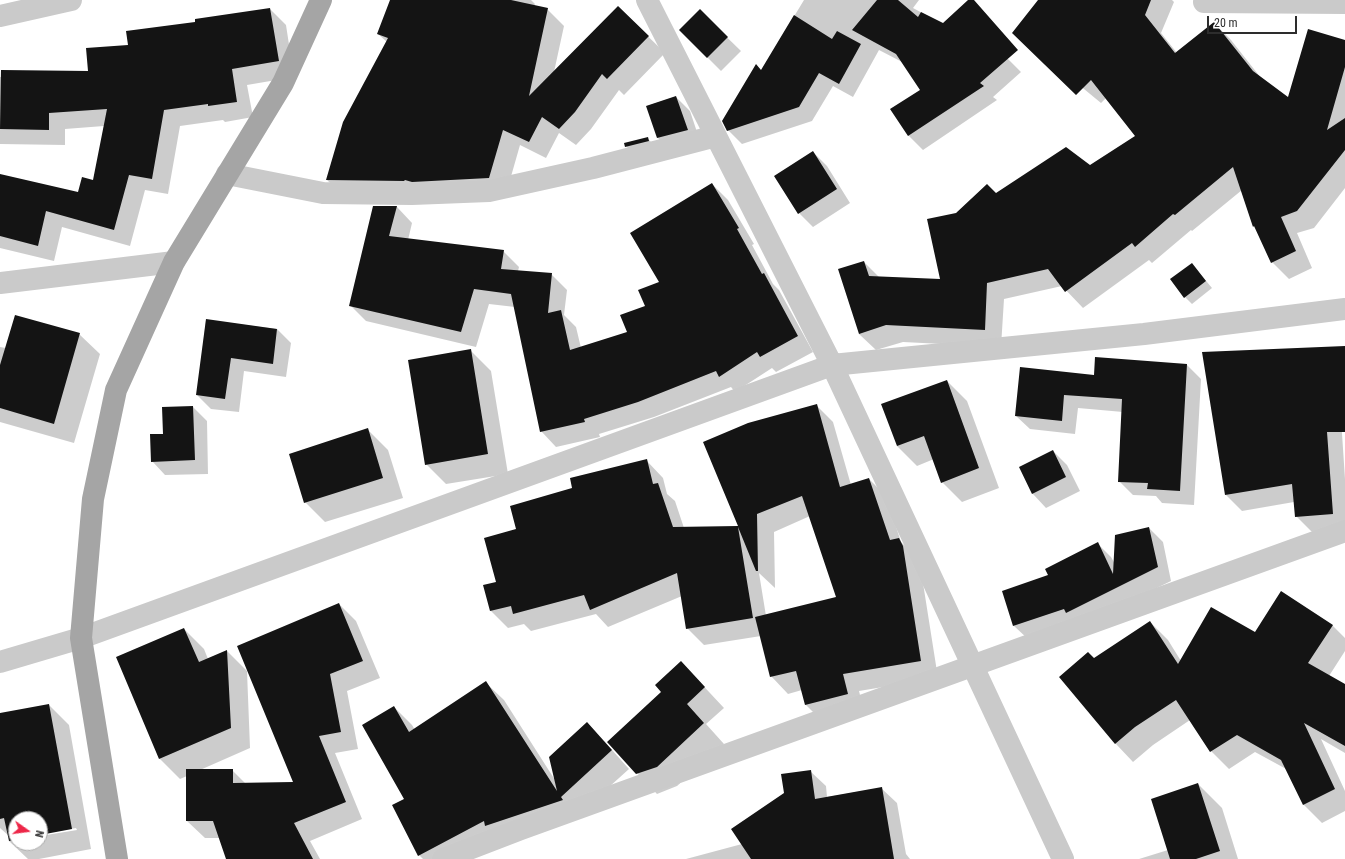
<!DOCTYPE html>
<html>
<head>
<meta charset="utf-8">
<style>
  body { margin:0 }
  #map { position:relative; width:1345px; height:859px; overflow:hidden; background:#fff; font-family:"Roboto Condensed",sans-serif }
  canvas { display:block }
  .north { position:absolute; left:8px; top:811px; width:40px; height:40px; box-sizing:border-box; background:#fff; border:1px solid #ababab; border-radius:50%; rotate:104deg; font-size:11px; font-weight:700; line-height:16px; text-align:center; color:#2d2d2d }
  .north::after { content:''; display:block; margin:auto; width:14px; height:18px; background:#ed2648; clip-path:polygon(50% 0,100% 100%,50% 72%,0 100%) }
  .scale { position:absolute; left:1207px; top:16px; width:90px; height:18px; box-sizing:border-box; border:2px solid #2d2d2d; border-top:0; padding-left:5px; font-size:12px; line-height:14px; white-space:nowrap; color:#2d2d2d; -webkit-text-stroke:3px #fff; paint-order:stroke }
</style>
</head>
<body>
<div id="map">
<canvas width="1345" height="859"></canvas>
<div class="north">N</div>
<div class="scale">20 m</div>
</div>
<script>
const c = document.querySelector('canvas').getContext('2d');
c.lineJoin = 'round';
function fillPath(path, color) {
  c.fillStyle = color;
  c.fill(path, 'evenodd');
}
function stroke(path, color, width, dash) {
  c.strokeStyle = color;
  c.lineWidth = width;
  c.lineCap = dash ? 'butt' : 'round';
  c.setLineDash(dash || []);
  c.stroke(path);
}
fillPath(new Path2D(`
  M 391,0 L 531,0 L 535,4 L 534,6 L 547,9 L 564,26 L 554,72 L 618,7 L 665,53 L 624,95 L 619,90 L 591,129 L 576,145 L 559,133 L 546,158 L 520,145 L 506,194 L 344,196 L 327,180 L 387,42 L 378,34 Z
  M 804,0 L 919,0 L 913,8 L 1008,59 L 1021,72 L 993,97 L 997,100 L 923,150 L 909,136 L 892,110 L 921,90 L 904,63 L 879,50 L 853,97 L 833,86 L 812,121 L 742,144 L 728,130 L 761,71 Z
  M 1039,0 L 1172,0 L 1174,2 L 1161,33 L 1177,53 L 1214,23 L 1231,40 L 1261,78 L 1288,99 L 1345,41 L 1345,188 L 1314,228 L 1297,233 L 1312,268 L 1289,279 L 1272,262 L 1257,229 L 1242,190 L 1192,231 L 1191,230 L 1152,263 L 1149,260 L 1083,308 L 1062,286 L 1004,299 L 1001,347 L 903,342 L 876,350 L 859,334 L 864,262 L 879,277 L 941,280 L 957,214 L 996,194 L 1090,166 L 1137,137 L 1106,98 L 1101,103 L 1033,47 Z
  M 270,9 L 286,25 L 294,77 L 247,85 L 253,117 L 225,122 L 223,120 L 180,126 L 168,194 L 145,190 L 130,246 L 62,227 L 54,261 L 0,248 L 0,175 L 78,194 L 94,182 L 104,126 L 65,129 L 65,145 L 0,144 L 0,77 L 89,72 L 129,46 L 196,23 Z
  M 700,11 L 741,51 L 721,71 L 680,30 Z
  M 676,97 L 690,111 L 701,144 L 672,152 L 658,138 L 647,106 Z
  M 647,138 L 654,145 L 633,153 L 626,146 Z
  M 813,152 L 827,166 L 850,203 L 813,227 L 799,213 Z
  M 712,184 L 728,200 L 754,244 L 752,245 L 773,284 L 779,290 L 813,352 L 776,372 L 772,368 L 735,392 L 731,387 L 654,417 L 599,434 L 600,437 L 556,447 L 541,431 L 515,307 L 489,304 L 476,347 L 366,321 L 350,305 L 374,207 L 397,207 L 412,223 L 408,240 L 503,251 L 519,267 L 518,271 L 551,274 L 567,290 L 564,315 L 576,327 L 581,348 L 628,333 L 646,307 L 660,283 Z
  M 1192,264 L 1212,288 L 1192,304 L 1185,297 Z
  M 206,320 L 277,329 L 291,343 L 286,377 L 244,371 L 239,412 L 211,409 L 197,395 Z
  M 79,334 L 100,354 L 74,443 L 0,422 L 0,347 L 6,348 Z
  M 1345,347 L 1345,387 L 1339,388 L 1345,479 L 1345,530 L 1312,532 L 1296,516 L 1294,502 L 1242,511 L 1226,495 Z
  M 471,351 L 491,371 L 508,474 L 446,484 L 426,464 Z
  M 1096,359 L 1187,365 L 1201,379 L 1194,505 L 1162,503 L 1156,496 L 1133,495 L 1119,481 L 1123,412 L 1078,408 L 1075,434 L 1030,429 L 1016,416 L 1095,376 Z
  M 947,381 L 967,401 L 999,488 L 962,502 L 942,482 L 934,459 L 917,466 L 897,446 Z
  M 816,405 L 833,422 L 851,485 L 869,479 L 886,496 L 901,542 L 916,557 L 920,564 L 938,678 L 859,691 L 864,711 L 823,722 L 806,705 L 802,690 L 788,694 L 771,676 L 761,636 L 704,645 L 687,628 L 682,596 L 608,627 L 596,614 L 531,631 L 524,624 L 508,628 L 491,611 L 497,582 L 517,530 L 573,489 L 646,460 L 663,478 L 667,494 L 675,501 L 684,528 L 739,527 ZM 810,516 L 837,598 L 766,616 L 759,573 L 775,588 L 774,532 Z
  M 193,407 L 207,421 L 208,474 L 165,475 L 152,461 L 164,435 Z
  M 368,430 L 388,450 L 403,498 L 325,522 L 305,502 Z
  M 1053,451 L 1067,465 L 1080,491 L 1046,508 L 1033,494 L 1020,467 Z
  M 1149,528 L 1163,542 L 1171,581 L 1080,626 L 1028,639 L 1014,626 L 1049,576 L 1098,544 L 1111,557 L 1115,564 Z
  M 339,604 L 356,621 L 380,678 L 347,691 L 358,749 L 335,753 L 362,819 L 310,841 L 320,859 L 227,859 L 220,838 L 205,838 L 187,821 L 187,776 L 180,779 L 160,759 L 184,629 L 204,649 L 208,659 L 227,651 L 247,671 L 250,748 L 200,770 L 232,770 L 246,784 L 295,783 Z
  M 1150,622 L 1168,640 L 1181,661 L 1255,634 L 1332,625 L 1345,638 L 1345,651 L 1329,676 L 1345,685 L 1345,753 L 1321,739 L 1345,791 L 1345,811 L 1322,823 L 1304,805 L 1288,770 L 1255,752 L 1229,769 L 1211,751 L 1190,720 L 1153,745 L 1133,762 L 1116,744 L 1060,677 L 1095,659 Z
  M 681,662 L 724,708 L 706,724 L 724,744 L 677,786 L 657,794 L 637,773 L 663,692 Z
  M 486,683 L 504,700 L 555,780 L 604,741 L 629,769 L 578,815 L 462,859 L 423,859 L 419,855 L 405,799 L 394,707 L 412,725 L 415,730 Z
  M 49,705 L 69,725 L 91,849 L 39,859 L 28,859 L 9,841 L 9,836 L 0,828 L 0,714 ZM 16,819 L 40,819 L 40,834 L 76,828 L 77,830 L 40,836 L 40,843 L 16,843 Z
  M 810,771 L 826,786 L 827,797 L 881,788 L 897,803 L 906,854 L 910,859 L 686,859 L 742,844 L 785,794 Z
  M 1198,784 L 1222,808 L 1238,859 L 1139,859 L 1168,850 Z`), '#0003');
fillPath(new Path2D(`
  M 390,0 L 511,0 L 548,8 L 529,96 L 618,6 L 649,36 L 607,79 L 602,74 L 575,112 L 559,129 L 542,117 L 529,142 L 503,130 L 489,178 L 412,182 L 405,180 L 404,181 L 326,180 L 343,122 L 388,38 L 377,34 Z
  M 877,0 L 898,0 L 918,17 L 921,12 L 943,23 L 968,0 L 974,0 L 1018,50 L 980,83 L 984,86 L 908,136 L 890,109 L 920,90 L 896,54 L 852,30 Z
  M 1038,0 L 1151,0 L 1145,15 L 1175,53 L 1214,22 L 1253,71 L 1288,97 L 1308,29 L 1345,40 L 1345,67 L 1327,130 L 1345,118 L 1345,150 L 1297,211 L 1281,217 L 1296,251 L 1271,263 L 1254,226 L 1253,227 L 1233,167 L 1175,215 L 1173,214 L 1135,247 L 1132,243 L 1065,292 L 1048,269 L 987,283 L 985,330 L 886,325 L 859,334 L 838,269 L 864,261 L 869,276 L 940,279 L 927,219 L 956,213 L 987,184 L 996,193 L 1066,147 L 1090,165 L 1135,136 L 1091,80 L 1076,95 L 1012,33 Z
  M 270,8 L 279,61 L 232,69 L 237,102 L 208,106 L 208,104 L 164,110 L 152,179 L 129,175 L 114,230 L 46,211 L 38,246 L 0,236 L 0,174 L 78,192 L 82,177 L 93,180 L 107,109 L 49,113 L 49,130 L 0,129 L 1,70 L 88,71 L 86,48 L 128,45 L 126,31 L 195,22 L 195,19 Z
  M 700,9 L 728,37 L 707,58 L 679,30 Z
  M 794,15 L 832,39 L 837,31 L 861,44 L 839,84 L 819,73 L 799,107 L 727,131 L 722,121 L 756,64 L 761,70 Z
  M 676,96 L 688,130 L 657,138 L 646,106 Z
  M 648,137 L 649,141 L 625,147 L 624,143 Z
  M 813,151 L 837,189 L 798,214 L 774,176 Z
  M 712,183 L 739,228 L 737,229 L 762,274 L 764,273 L 798,336 L 760,357 L 757,352 L 719,377 L 716,371 L 638,402 L 584,419 L 585,422 L 540,432 L 511,294 L 474,289 L 461,332 L 349,306 L 373,206 L 397,206 L 389,236 L 504,250 L 501,269 L 552,273 L 548,313 L 561,310 L 570,350 L 627,332 L 620,315 L 645,306 L 638,290 L 659,282 L 630,233 Z
  M 1192,263 L 1206,281 L 1184,298 L 1170,279 Z
  M 15,315 L 80,333 L 54,424 L 0,408 L 0,365 Z
  M 206,319 L 277,329 L 273,364 L 231,358 L 225,399 L 196,395 Z
  M 1345,346 L 1345,432 L 1327,432 L 1333,514 L 1295,517 L 1292,484 L 1225,495 L 1202,352 Z
  M 471,349 L 488,454 L 425,465 L 408,360 Z
  M 1095,357 L 1187,364 L 1180,491 L 1147,489 L 1148,483 L 1118,482 L 1122,399 L 1064,395 L 1062,421 L 1015,416 L 1020,367 L 1094,375 Z
  M 947,380 L 979,468 L 941,483 L 924,436 L 897,446 L 881,404 Z
  M 817,404 L 840,487 L 869,478 L 890,540 L 899,538 L 903,546 L 921,661 L 843,674 L 848,694 L 805,705 L 796,671 L 770,677 L 755,617 L 836,597 L 802,496 L 757,514 L 758,571 L 756,571 L 738,527 L 753,618 L 686,629 L 677,573 L 590,610 L 584,595 L 513,614 L 511,606 L 490,611 L 483,585 L 496,582 L 484,538 L 516,529 L 510,506 L 572,488 L 570,478 L 647,459 L 653,484 L 658,483 L 673,527 L 738,526 L 703,442 L 748,423 Z
  M 193,406 L 195,460 L 151,462 L 150,434 L 163,434 L 162,407 Z
  M 368,428 L 383,478 L 304,503 L 289,454 Z
  M 1053,450 L 1066,477 L 1032,494 L 1019,467 Z
  M 1149,527 L 1158,567 L 1066,613 L 1064,609 L 1013,626 L 1002,591 L 1048,575 L 1045,569 L 1098,542 L 1113,574 L 1115,535 Z
  M 1281,591 L 1333,625 L 1308,663 L 1345,684 L 1345,746 L 1304,723 L 1335,789 L 1303,805 L 1281,760 L 1237,735 L 1210,752 L 1176,700 L 1135,727 L 1115,744 L 1059,677 L 1088,652 L 1094,658 L 1150,621 L 1178,664 L 1211,607 L 1255,632 Z
  M 339,603 L 363,661 L 330,674 L 341,732 L 319,736 L 346,802 L 294,823 L 313,859 L 226,859 L 213,821 L 186,821 L 186,769 L 233,769 L 233,783 L 293,782 L 237,646 Z
  M 184,628 L 199,662 L 227,650 L 231,728 L 159,759 L 116,657 Z
  M 681,661 L 705,687 L 687,704 L 704,723 L 657,767 L 636,774 L 607,742 L 661,692 L 655,685 Z
  M 486,681 L 557,791 L 549,757 L 587,722 L 612,750 L 561,797 L 563,800 L 485,826 L 484,821 L 418,856 L 392,805 L 404,799 L 362,725 L 394,706 L 409,732 Z
  M 49,704 L 72,829 L 40,835 L 40,819 L 16,819 L 16,840 L 9,841 L 4,818 L 0,819 L 0,713 Z
  M 811,770 L 815,799 L 882,787 L 894,859 L 751,859 L 731,829 L 784,793 L 781,774 Z
  M 1198,783 L 1220,851 L 1196,859 L 1170,859 L 1151,799 Z`), '#141414');
stroke(new Path2D(`
  M 647,0 L 832,365 L 1063,859
  M 1204,2 L 1345,3
  M 0,16 L 71,0
  M 227,174 L 323,193 L 412,194 L 489,191 L 593,168 L 716,136
  M 0,283 L 174,262
  M 0,662 L 81,638 L 832,365 L 1144,334 L 1345,309
  M 443,859 L 521,829 L 1345,531`), '#cacaca', 22);
stroke(new Path2D(`
  M 117,859 L 81,638 L 93,499 L 116,390 L 174,262 L 283,83 L 321,0`), '#a5a5a5', 22);
</script>
</body>
</html>
